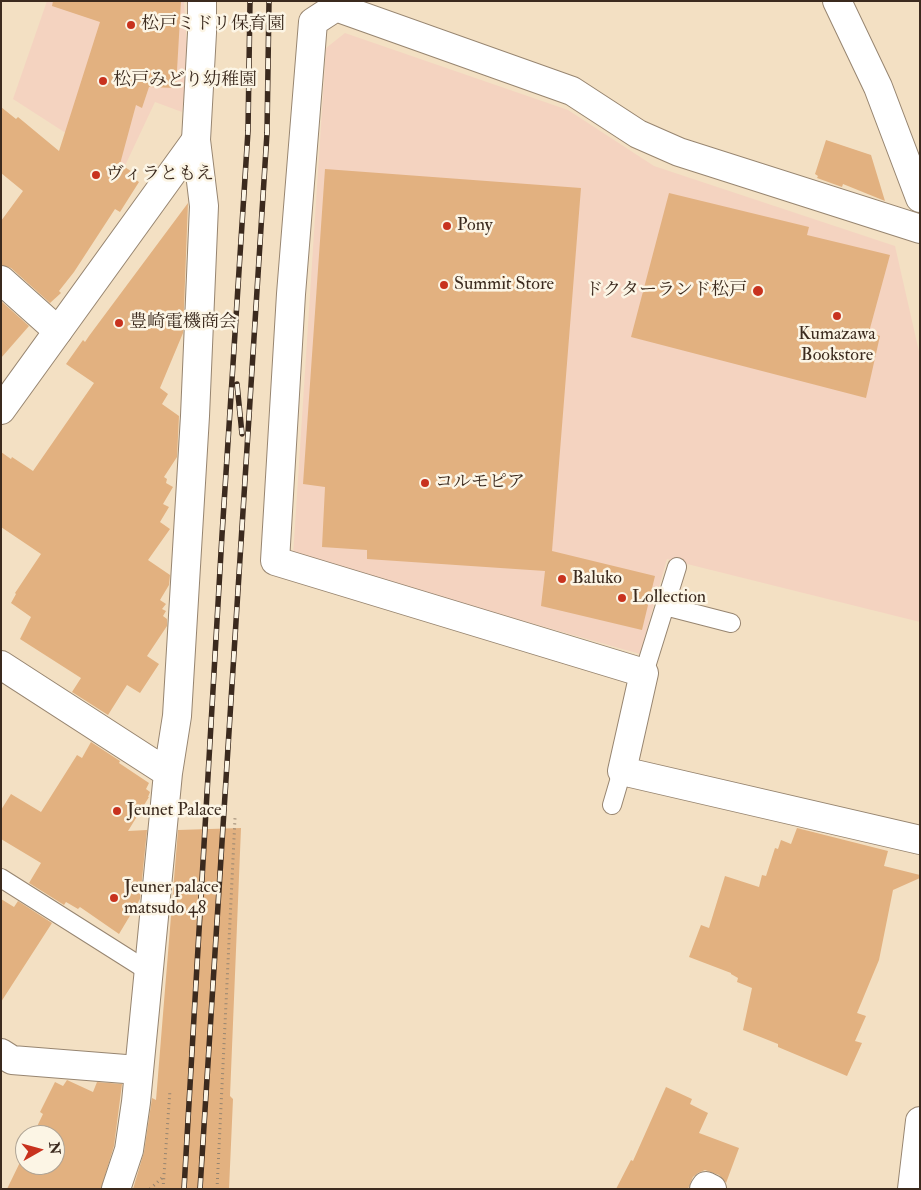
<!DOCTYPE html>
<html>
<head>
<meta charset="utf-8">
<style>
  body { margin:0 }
  #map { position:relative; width:921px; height:1190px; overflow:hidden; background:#f3e0c3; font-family:"IM FELL Double Pica",serif }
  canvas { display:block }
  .frame { position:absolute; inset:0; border:2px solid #3b2a1e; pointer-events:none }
  .north { position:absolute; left:15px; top:1125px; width:50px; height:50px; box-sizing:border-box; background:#fcf5e5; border:1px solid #afa495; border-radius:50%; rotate:83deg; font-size:14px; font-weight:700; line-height:20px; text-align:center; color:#3b2a1e }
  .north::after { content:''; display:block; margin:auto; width:18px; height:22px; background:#c8321e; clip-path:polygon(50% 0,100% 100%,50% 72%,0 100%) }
</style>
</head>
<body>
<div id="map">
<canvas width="921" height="1190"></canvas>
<div class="frame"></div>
<div class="north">N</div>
</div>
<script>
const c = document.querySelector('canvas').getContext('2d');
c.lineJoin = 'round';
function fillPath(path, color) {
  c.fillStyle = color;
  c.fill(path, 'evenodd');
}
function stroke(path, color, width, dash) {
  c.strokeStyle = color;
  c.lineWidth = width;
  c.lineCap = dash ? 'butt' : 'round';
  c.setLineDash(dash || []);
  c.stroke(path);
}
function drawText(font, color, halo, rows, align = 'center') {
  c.font = font + ' "IM FELL Double Pica","Noto Serif JP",serif';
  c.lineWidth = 5;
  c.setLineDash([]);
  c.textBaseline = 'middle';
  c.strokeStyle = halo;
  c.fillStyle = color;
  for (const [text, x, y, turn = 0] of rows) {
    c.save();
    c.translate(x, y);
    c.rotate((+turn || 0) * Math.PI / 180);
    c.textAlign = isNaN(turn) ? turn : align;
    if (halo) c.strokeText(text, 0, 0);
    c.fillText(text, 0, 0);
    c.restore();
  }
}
fillPath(new Path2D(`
  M 47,1 L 184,1 L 188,62 L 182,112 L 155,102 L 123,170 L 13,99 Z
  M 345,33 L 568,110 L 654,166 L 895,246 L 920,356 L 920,622 L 667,559 L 640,654 L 293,556 L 326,48 Z`), '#f4d3c0');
fillPath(new Path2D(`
  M 53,1 L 181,1 L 176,88 L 149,87 L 142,108 L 136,105 L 120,164 L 134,173 L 132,177 L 139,182 L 120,212 L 115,209 L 74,272 L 59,291 L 61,293 L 50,303 L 11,268 L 1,265 L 1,221 L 23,191 L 1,173 L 1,107 L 16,119 L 18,117 L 59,151 L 100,22 L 52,6 Z
  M 826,140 L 871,155 L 885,201 L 843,184 L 842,187 L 817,178 L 818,176 L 815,174 Z
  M 325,169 L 581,188 L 552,551 L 655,576 L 642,630 L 541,606 L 545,571 L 367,559 L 367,550 L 322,547 L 325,487 L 303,484 Z
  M 669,193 L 809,227 L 807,235 L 890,255 L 869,332 L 880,336 L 866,398 L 631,337 Z
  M 188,203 L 183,333 L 160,388 L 168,394 L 162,404 L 179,416 L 177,457 L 164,477 L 167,479 L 166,483 L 173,487 L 163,504 L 169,507 L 160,522 L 170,529 L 148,560 L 170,575 L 169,585 L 160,600 L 166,604 L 162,609 L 166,611 L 163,616 L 167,619 L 167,626 L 147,656 L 159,664 L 140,693 L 127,685 L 108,715 L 72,692 L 81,678 L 20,639 L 31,617 L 11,603 L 16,594 L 15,593 L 41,554 L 1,527 L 1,452 L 11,459 L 12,457 L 33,471 L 94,383 L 66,364 L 83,340 L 85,342 L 89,336 Z
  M 1,301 L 29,326 L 1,358 Z
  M 91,742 L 120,761 L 119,763 L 149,783 L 146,789 L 150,792 L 148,797 L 149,797 L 128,831 L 147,830 L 140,899 L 119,934 L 80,907 L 78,909 L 66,902 L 64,905 L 29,883 L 41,863 L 1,839 L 1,810 L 11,794 L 41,812 L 77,755 L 82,758 Z
  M 241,828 L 230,1096 L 233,1099 L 229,1189 L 133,1189 L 144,1152 L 152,1098 L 156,1100 L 178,830 Z
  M 797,828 L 888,851 L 884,866 L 920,875 L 920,878 L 893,890 L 879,960 L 857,1013 L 866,1016 L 855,1041 L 862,1043 L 847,1076 L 778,1047 L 778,1044 L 743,1030 L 752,988 L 737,982 L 738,978 L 731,974 L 731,973 L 689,957 L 701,925 L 709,928 L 725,876 L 759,887 L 762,875 L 766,876 L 775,848 L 778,849 L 781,840 L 791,844 Z
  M 1,899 L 14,907 L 18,901 L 52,923 L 1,1002 Z
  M 67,1080 L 93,1092 L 97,1082 L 122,1084 L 114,1146 L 101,1189 L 7,1189 L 25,1152 L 25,1165 L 55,1165 L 55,1135 L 33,1135 L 43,1114 L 40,1112 L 55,1082 L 63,1086 Z
  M 666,1087 L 692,1099 L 690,1104 L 708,1113 L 699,1133 L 739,1148 L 726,1183 L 719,1175 L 705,1170 L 698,1173 L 693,1177 L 688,1189 L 616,1189 L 631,1160 L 633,1161 Z`), '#e2b180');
const lane = new Path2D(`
  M 665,606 L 731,623
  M 644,673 L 677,567
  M 612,805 L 622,771
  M 1,878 L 148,971`);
const street = new Path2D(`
  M 920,229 L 679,152 L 638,134 L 572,91 L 336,7 L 313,22 L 291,294 L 275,561 L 644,673 L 622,771 L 920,840
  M 1,280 L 58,331
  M 1,665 L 168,773
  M 1,1053 L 12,1060 L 138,1070
  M 116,1189 L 129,1150 L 136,1102 L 168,773 L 177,716 L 195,416 L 204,206 L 196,140 L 202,33 L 202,1
  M 704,1189 L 706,1186 L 712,1189`);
const secondary = new Path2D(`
  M 837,1 L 878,87 L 920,198
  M 1,410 L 196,140
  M 912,1189 L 920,1121`);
stroke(lane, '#978570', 20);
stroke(street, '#978570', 30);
stroke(secondary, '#978570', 30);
stroke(new Path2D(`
  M 150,1189 L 164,1176
  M 163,1189 L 170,1090
  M 217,1189 L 235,818`), '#978570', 3, [1, 4]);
stroke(lane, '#fff', 18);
stroke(street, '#fff', 28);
stroke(secondary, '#fff', 28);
const rail = new Path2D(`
  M 237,384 L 242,434
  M 184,1189 L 222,535 L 248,131 L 250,1
  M 200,1189 L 267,133 L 269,1`);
stroke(rail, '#3b2a1e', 5.5);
stroke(rail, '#fcf5e5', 4, [11]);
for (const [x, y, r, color] of [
  [131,25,5,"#c8321e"],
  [103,81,5,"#c8321e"],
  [96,175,5,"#c8321e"],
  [447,226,5,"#c8321e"],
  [444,285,5,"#c8321e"],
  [758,291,6,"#c8321e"],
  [837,316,5,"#c8321e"],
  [119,323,5,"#c8321e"],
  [425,483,5,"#c8321e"],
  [562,579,5,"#c8321e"],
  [622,598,5,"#c8321e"],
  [117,811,5,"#c8321e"],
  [114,898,5,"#c8321e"]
]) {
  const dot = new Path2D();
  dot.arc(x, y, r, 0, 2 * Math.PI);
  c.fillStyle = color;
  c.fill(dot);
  stroke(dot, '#fcf5e5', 2);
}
drawText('18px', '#3b2a1e', '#fcf5e5', [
  ["松戸ミドリ保育園",141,25],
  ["松戸みどり幼稚園",113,81],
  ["ヴィラともえ",106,175],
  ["Pony",457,226],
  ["Summit Store",454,285],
  ["ドクターランド松戸",747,291,"right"],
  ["豊崎電機商会",129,323],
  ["Kumazawa",837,335,"center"],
  ["Bookstore",837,356,"center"],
  ["コルモピア",435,483],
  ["Baluko",572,579],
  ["Lollection",632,598],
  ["Jeunet Palace",127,811],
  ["Jeuner palace",124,888],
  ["matsudo 48",124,909]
], 'left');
</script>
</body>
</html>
